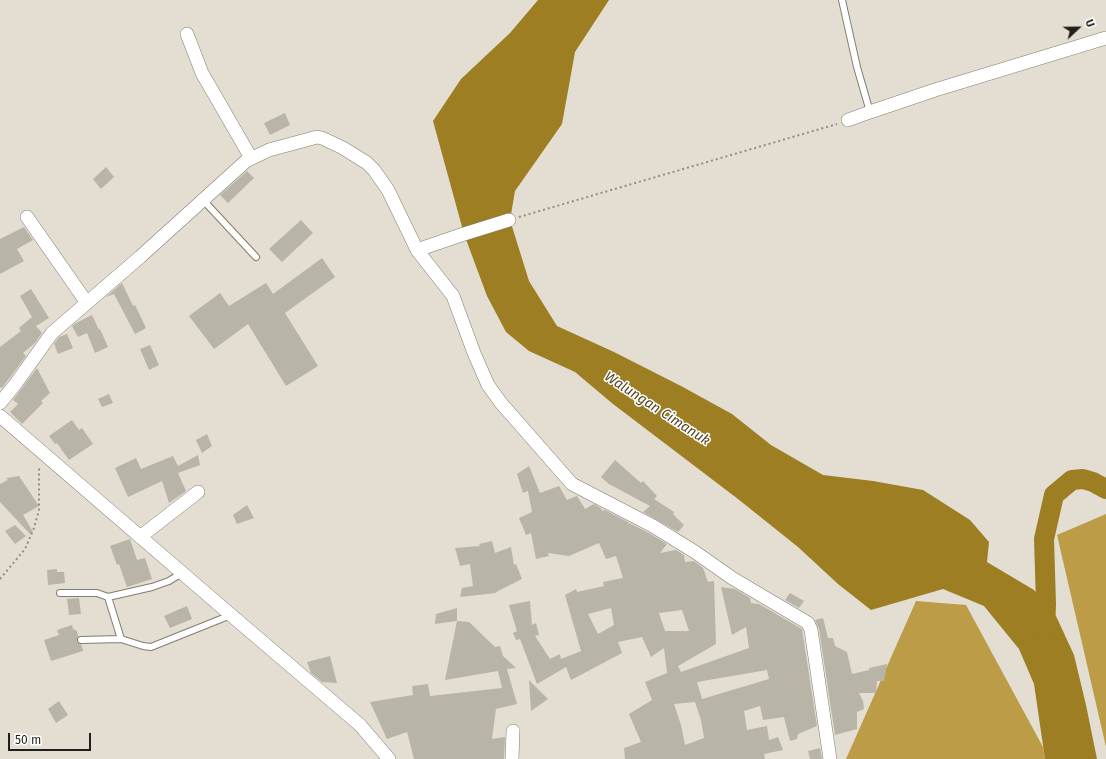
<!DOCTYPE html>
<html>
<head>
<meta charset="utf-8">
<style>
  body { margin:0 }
  #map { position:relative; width:1106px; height:759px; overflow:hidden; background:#e3ded1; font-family:"Fira Sans",sans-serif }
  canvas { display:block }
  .north { position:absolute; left:1058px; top:8px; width:40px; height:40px; -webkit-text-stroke:3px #fff; paint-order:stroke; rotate:68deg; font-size:11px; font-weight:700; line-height:16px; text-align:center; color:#201e1a }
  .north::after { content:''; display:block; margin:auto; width:14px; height:18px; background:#201e1a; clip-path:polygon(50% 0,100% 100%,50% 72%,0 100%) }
  .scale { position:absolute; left:8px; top:733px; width:83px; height:18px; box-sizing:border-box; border:2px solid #201e1a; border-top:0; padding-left:5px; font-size:12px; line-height:14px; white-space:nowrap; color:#201e1a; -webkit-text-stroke:3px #fff; paint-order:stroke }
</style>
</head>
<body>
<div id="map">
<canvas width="1106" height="759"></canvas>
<div class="north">U</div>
<div class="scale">50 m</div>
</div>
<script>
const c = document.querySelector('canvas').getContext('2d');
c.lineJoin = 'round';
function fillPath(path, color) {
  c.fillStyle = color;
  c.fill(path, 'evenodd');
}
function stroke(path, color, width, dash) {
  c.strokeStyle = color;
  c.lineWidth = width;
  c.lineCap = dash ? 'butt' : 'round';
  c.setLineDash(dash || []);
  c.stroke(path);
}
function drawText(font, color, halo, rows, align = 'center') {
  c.font = font + ' "Fira Sans",sans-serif';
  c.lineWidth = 3;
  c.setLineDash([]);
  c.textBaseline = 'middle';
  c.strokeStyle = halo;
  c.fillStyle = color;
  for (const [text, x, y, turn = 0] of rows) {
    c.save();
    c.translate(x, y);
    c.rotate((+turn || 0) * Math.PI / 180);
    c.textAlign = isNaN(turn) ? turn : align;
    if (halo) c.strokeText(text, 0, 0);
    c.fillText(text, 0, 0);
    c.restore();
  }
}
fillPath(new Path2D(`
  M 1106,514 L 1106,747 L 1057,535 Z
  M 916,601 L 966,605 L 1043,747 L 1045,759 L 846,759 Z`), '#bc9c46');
fillPath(new Path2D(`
  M 538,0 L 609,0 L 575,52 L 562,124 L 515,191 L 510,220 L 529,281 L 557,326 L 614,352 L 681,386 L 732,414 L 771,445 L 823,475 L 873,481 L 923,490 L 970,520 L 989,542 L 987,562 L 1034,590 L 1056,616 L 1074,655 L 1086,705 L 1097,759 L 1045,759 L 1034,684 L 1019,649 L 984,606 L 943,589 L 871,610 L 838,584 L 798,547 L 738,499 L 613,404 L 575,372 L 529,351 L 506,332 L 487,296 L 464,234 L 433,121 L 461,79 L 510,33 Z`), '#9d7e23');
stroke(new Path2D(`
  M 1045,632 L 1046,604 L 1044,539 L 1054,495 L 1072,480 L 1083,479 L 1093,482 L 1106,489`), '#9d7e23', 20);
fillPath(new Path2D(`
  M 285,113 L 290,125 L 270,135 L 264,123 Z
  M 106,167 L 114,177 L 101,189 L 93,179 Z
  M 247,171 L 254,178 L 228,203 L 220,195 Z
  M 301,220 L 313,233 L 282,262 L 269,249 Z
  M 24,227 L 33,240 L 17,249 L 24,261 L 0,274 L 0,239 Z
  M 322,258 L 335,277 L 285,313 L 318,366 L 286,386 L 248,324 L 214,349 L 189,316 L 220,293 L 229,306 L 266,283 L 273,294 Z
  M 122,283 L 133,306 L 135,305 L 146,328 L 135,334 L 114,294 L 106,297 Z
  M 31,289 L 49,318 L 36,326 L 42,333 L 35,343 L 23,353 L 26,356 L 2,388 L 0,387 L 0,347 L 21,331 L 19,328 L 32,317 L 20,296 Z
  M 92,315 L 99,330 L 100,329 L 108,347 L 95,353 L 87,333 L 78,337 L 72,326 L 76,323 Z
  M 67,334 L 73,348 L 58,354 L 54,344 L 59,337 Z
  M 150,345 L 159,365 L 149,370 L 140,349 Z
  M 37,368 L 50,393 L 41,401 L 43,403 L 22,424 L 10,412 L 18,404 L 13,400 Z
  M 109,394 L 113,403 L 102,407 L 98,399 Z
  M 72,420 L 79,430 L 82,428 L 93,444 L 69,460 L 57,443 L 55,444 L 49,436 Z
  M 207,434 L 212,446 L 202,453 L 196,440 Z
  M 198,455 L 200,465 L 178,473 L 186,491 L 169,503 L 162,481 L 128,497 L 115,468 L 136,458 L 141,469 L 173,456 L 178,466 Z
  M 615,460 L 641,483 L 643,481 L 657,496 L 654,499 L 674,512 L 673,514 L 684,525 L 678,532 L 643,512 L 650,506 L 609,484 L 601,477 Z
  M 529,466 L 540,493 L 559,486 L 567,500 L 577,496 L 585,509 L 594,504 L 601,508 L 602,511 L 605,510 L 628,522 L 628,524 L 629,523 L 649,533 L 667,544 L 660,553 L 676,550 L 684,555 L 685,562 L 694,561 L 703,568 L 708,582 L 714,581 L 716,644 L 678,666 L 681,672 L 749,648 L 746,627 L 732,635 L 721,587 L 735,589 L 750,598 L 751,603 L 759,604 L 802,629 L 817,726 L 798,734 L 797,739 L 790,741 L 784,717 L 763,720 L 760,706 L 744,711 L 747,730 L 767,726 L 769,740 L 778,737 L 783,750 L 764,754 L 765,759 L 625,759 L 624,748 L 641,742 L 629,714 L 652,700 L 645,682 L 667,673 L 664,648 L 651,657 L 642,637 L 618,642 L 622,653 L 571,680 L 566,667 L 537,684 L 520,639 L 516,640 L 513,633 L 517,631 L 509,605 L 530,601 L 532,625 L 536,623 L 539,635 L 535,636 L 550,659 L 560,654 L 561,659 L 581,651 L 565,595 L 576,589 L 577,592 L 604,586 L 603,582 L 623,578 L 616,556 L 606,559 L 599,543 L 569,556 L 548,553 L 549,556 L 536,559 L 531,533 L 526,535 L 519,518 L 532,512 L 528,491 L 523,493 L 517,474 ZM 611,608 L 614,625 L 598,634 L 588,614 ZM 682,610 L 689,631 L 665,631 L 659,613 ZM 767,670 L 769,679 L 702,699 L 697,682 ZM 695,702 L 701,720 L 704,738 L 685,745 L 681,725 L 674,704 Z
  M 19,476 L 39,506 L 23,515 L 33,532 L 30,534 L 0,502 L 0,484 L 8,480 L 6,478 Z
  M 247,505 L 254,518 L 237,524 L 233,515 Z
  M 15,525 L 26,536 L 15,544 L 5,531 Z
  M 130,539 L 137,560 L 145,558 L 152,579 L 127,587 L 119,564 L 117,565 L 110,546 Z
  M 492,541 L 495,553 L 511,547 L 514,565 L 516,564 L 522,579 L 496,592 L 496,593 L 460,597 L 462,588 L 473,586 L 470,564 L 460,566 L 455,548 L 480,546 L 479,544 Z
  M 57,569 L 57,572 L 64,572 L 65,583 L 48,585 L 47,570 Z
  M 790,593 L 804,601 L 799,608 L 785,600 Z
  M 79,598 L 81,614 L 69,615 L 67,599 Z
  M 187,606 L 192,619 L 170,628 L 164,616 Z
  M 457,608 L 457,621 L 435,624 L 436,614 Z
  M 823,618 L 828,638 L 833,638 L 835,646 L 847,652 L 852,674 L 869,670 L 869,668 L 887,664 L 884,681 L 877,681 L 876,693 L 859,693 L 863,701 L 864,709 L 857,712 L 857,729 L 835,735 L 819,629 L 815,620 Z
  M 457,621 L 469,622 L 495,647 L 500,646 L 503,656 L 516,668 L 507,669 L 517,704 L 496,709 L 492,739 L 505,737 L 504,759 L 414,759 L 407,732 L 387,739 L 370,702 L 413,695 L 412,686 L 428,684 L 430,696 L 502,688 L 498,671 L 445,680 Z
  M 72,625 L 73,629 L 77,631 L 78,636 L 77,642 L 81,644 L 83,651 L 51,661 L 44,640 L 59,635 L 57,630 Z
  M 330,656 L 337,683 L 322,682 L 311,673 L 307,662 Z
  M 529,680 L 548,699 L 531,711 L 530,696 Z
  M 59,701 L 68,715 L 56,723 L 48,709 Z
  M 820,748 L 822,759 L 810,759 L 808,751 Z`), '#b9b4a8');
const service = new Path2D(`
  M 842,0 L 857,67 L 870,112
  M 203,200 L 256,257
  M 60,593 L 97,593 L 108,597 L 152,587 L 169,581 L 177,576 L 180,572
  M 108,597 L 121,639
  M 81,640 L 121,639 L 143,646 L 151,647 L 231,615`);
const minor = new Path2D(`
  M 187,34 L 202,73 L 251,158
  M 848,120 L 870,112 L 935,90 L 1106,38
  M 27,217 L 87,303
  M 417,250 L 464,234 L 509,220
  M 0,403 L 14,386 L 52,333 L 140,257 L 246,161 L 269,150 L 317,137 L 322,138 L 343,148 L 367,163 L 374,170 L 388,190 L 417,250 L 453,296 L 474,353 L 488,385 L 501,403 L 572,484 L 653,526 L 695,552 L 732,578 L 808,623 L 811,630 L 830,759
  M 0,416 L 231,615 L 360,725 L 389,759
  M 140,537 L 198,492
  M 512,759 L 513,731`);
stroke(service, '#827d72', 8);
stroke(minor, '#827d72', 14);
stroke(new Path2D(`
  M 519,217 L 837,124
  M 0,579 L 25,549 L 34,528 L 39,510 L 39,466`), '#918d84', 2, [2, 3]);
stroke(service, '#fff', 6);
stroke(minor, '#fff', 13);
drawText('italic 14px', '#544622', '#fff', [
  ["Walungan Cimanuk",657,409,33]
]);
</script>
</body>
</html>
